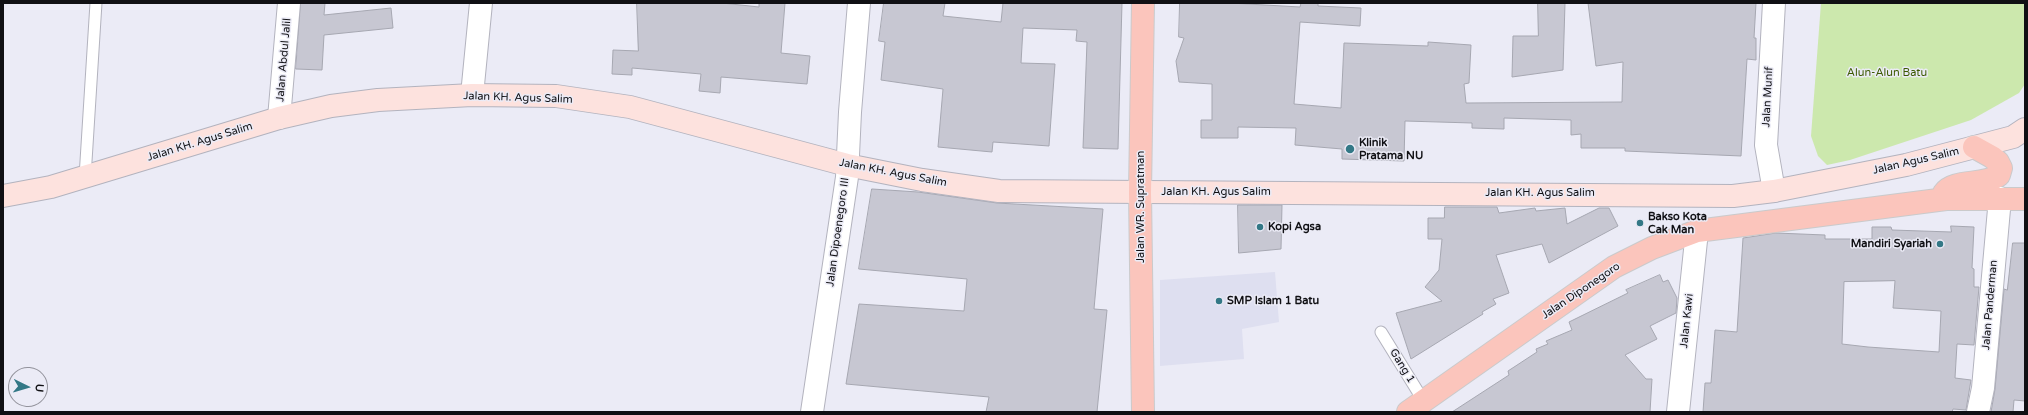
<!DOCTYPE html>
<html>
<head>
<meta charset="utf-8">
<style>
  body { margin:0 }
  #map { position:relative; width:2028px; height:415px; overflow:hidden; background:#ebebf6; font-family:"Varela Round",sans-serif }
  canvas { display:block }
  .frame { position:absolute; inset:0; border:4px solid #101014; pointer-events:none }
  .north { position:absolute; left:8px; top:367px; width:40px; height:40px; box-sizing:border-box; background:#ebebf6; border:1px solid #93939c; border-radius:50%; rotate:95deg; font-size:11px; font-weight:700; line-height:16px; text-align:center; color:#101014 }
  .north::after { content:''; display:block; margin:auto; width:14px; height:18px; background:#337886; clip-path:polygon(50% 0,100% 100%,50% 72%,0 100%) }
</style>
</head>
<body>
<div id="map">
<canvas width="2028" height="415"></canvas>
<div class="frame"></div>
<div class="north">U</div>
</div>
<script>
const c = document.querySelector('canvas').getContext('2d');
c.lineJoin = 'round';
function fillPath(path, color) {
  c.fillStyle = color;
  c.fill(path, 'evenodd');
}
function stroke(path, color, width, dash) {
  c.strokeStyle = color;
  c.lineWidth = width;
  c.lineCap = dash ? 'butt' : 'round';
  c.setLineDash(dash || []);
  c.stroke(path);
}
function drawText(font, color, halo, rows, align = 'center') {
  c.font = font + ' "Varela Round",sans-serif';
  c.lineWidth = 3;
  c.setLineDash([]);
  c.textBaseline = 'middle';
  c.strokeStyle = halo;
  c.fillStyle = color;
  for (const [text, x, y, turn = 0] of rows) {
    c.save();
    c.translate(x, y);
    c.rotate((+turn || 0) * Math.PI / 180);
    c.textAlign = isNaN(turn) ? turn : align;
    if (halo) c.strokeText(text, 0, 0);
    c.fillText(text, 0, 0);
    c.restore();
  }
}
fillPath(new Path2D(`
  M 1275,272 L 1279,322 L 1242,329 L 1244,359 L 1160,366 L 1160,280 Z`), '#dedff0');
fillPath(new Path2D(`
  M 1821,3 L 2025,3 L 2025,84 L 2019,93 L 1971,120 L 1850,160 L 1827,165 L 1818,156 L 1811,136 Z`), '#cce8ad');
const building = new Path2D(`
  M 301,3 L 325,3 L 324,15 L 391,8 L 393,28 L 324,35 L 322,70 L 296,69 Z
  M 637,3 L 722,3 L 759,7 L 759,3 L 785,3 L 781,53 L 810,56 L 807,84 L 721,77 L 720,93 L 699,91 L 701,74 L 632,68 L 632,75 L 612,74 L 613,50 L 638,51 Z
  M 884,3 L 945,3 L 943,16 L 1001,22 L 1003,3 L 1122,3 L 1118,149 L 1083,148 L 1087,42 L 1076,41 L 1077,30 L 1023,28 L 1021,63 L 1055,64 L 1049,146 L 993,142 L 992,152 L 938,147 L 943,89 L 881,80 L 885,42 L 879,41 Z
  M 1180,3 L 1230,3 L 1300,7 L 1301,3 L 1318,3 L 1318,6 L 1361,8 L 1360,26 L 1300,22 L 1294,104 L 1341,108 L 1344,43 L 1428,46 L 1428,42 L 1471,45 L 1469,83 L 1464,84 L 1466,103 L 1622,102 L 1623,62 L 1596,66 L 1588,3 L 1756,3 L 1754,38 L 1756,38 L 1756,60 L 1747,59 L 1741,156 L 1625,151 L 1625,148 L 1581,148 L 1581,134 L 1571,135 L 1571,120 L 1504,118 L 1504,129 L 1472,128 L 1472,123 L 1405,121 L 1404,161 L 1342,159 L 1342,149 L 1295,145 L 1296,128 L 1238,127 L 1238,138 L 1201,138 L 1201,120 L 1212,120 L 1212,84 L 1179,82 L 1176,61 L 1184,38 L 1179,37 Z
  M 1538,3 L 1565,3 L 1563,70 L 1512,77 L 1513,36 L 1538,36 Z
  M 872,189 L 918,192 L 997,203 L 1103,209 L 1094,309 L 1107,310 L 1097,412 L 986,412 L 989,397 L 846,384 L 859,304 L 964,311 L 967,279 L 859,269 Z
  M 1238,205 L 1282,205 L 1281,249 L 1239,253 Z
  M 1445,207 L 1497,207 L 1499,213 L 1535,208 L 1536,211 L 1565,208 L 1567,224 L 1599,208 L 1609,208 L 1618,226 L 1549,263 L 1542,244 L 1496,255 L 1509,293 L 1493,299 L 1496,304 L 1482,312 L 1483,314 L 1411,359 L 1396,313 L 1442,301 L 1425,287 L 1439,270 L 1442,239 L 1428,239 L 1428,218 L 1444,218 Z
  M 1951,226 L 1974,227 L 1972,268 L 1974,269 L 1974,287 L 1979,287 L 1974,345 L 1957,344 L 1955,378 L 1971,380 L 1966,410 L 1953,409 L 1952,412 L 1703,412 L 1705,383 L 1711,383 L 1715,330 L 1737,332 L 1743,238 L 1776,233 L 1825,235 L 1825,239 L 1872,239 L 1872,227 L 1891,227 L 1892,230 L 1951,232 ZM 1895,281 L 1893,308 L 1941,311 L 1939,352 L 1868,347 L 1842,344 L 1844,282 Z
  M 2013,243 L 2025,243 L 2025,401 L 2014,400 L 2013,412 L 1991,412 L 1995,389 L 2004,289 L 2007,290 Z
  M 1660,275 L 1663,282 L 1668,280 L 1677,298 L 1676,313 L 1650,326 L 1657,339 L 1625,355 L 1646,379 L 1652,379 L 1650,412 L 1452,412 L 1509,375 L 1508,371 L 1537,352 L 1536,349 L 1548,344 L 1546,341 L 1572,330 L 1569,322 L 1628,293 L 1626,290 Z`);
fillPath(building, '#c7c7d2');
stroke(building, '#a6a7b1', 1);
const lane = new Path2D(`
  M 85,177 L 96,3
  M 1381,332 L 1423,400`);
const street = new Path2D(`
  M 1774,3 L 1766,145 L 1774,191
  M 472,95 L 481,3
  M 279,118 L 289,3
  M 812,412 L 847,177 L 850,112 L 859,3
  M 1678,412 L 1697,231
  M 1978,412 L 1983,388 L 2000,198`);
const secondary = new Path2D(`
  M 3,196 L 51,187 L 279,118 L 331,106 L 378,100 L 472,95 L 556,96 L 630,107 L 847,165 L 922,180 L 999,191 L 1733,196 L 1774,191 L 1906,165 L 2013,137 L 2025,129`);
const primary = new Path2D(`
  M 1944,193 C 1953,179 1985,186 1999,175 L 2001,168 L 1998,162 L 1992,157 L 1974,147
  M 1143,412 L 1140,192 L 1143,3
  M 1408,412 L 1614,267 L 1652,248 L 1697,231 L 1946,199 L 2025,199`);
stroke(lane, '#b3b3be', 13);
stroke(street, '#b3b3be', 24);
stroke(secondary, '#b3b3be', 24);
stroke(primary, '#cacacb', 24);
stroke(lane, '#fff', 11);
stroke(street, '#fff', 22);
stroke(secondary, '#fde2de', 22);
stroke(primary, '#fbc5bc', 22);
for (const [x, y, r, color] of [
  [1350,149,5,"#337886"],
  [1640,223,4,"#337886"],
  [1260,227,4,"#337886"],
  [1940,244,4,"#337886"],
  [1219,301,4,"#337886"]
]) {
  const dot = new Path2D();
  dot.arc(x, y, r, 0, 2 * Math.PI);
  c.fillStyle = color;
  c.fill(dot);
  stroke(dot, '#ebebf6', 1.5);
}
drawText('11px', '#101014', '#ebebf6', [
  ["Jalan Abdul Jalil",284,60,-85],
  ["Jalan Munif",1768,97,-87],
  ["Jalan KH. Agus Salim",518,98,2],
  ["Jalan KH. Agus Salim",200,142,-17],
  ["Jalan Agus Salim",1916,161,-13],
  ["Jalan KH. Agus Salim",893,173,11],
  ["Jalan KH. Agus Salim",1216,192],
  ["Jalan KH. Agus Salim",1540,193],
  ["Jalan WR. Supratman",1141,207,-90],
  ["Jalan Dipoenegoro III",838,232,-82],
  ["Jalan Diponegoro",1581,291,-34],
  ["Jalan Panderman",1990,305,-85],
  ["Jalan Kawi",1687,321,-84],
  ["Gang 1",1402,366,59]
]);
drawText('11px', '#3c5a00', '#ebebf6', [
  ["Alun-Alun Batu",1887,73]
]);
drawText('bold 11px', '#101014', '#ebebf6', [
  ["Klinik",1359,143],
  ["Pratama NU",1359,156],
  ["Bakso Kota",1648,217],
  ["Cak Man",1648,230],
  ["Kopi Agsa",1268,227],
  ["Mandiri Syariah",1932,244,"right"],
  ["SMP Islam 1 Batu",1227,301]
], 'left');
</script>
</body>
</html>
